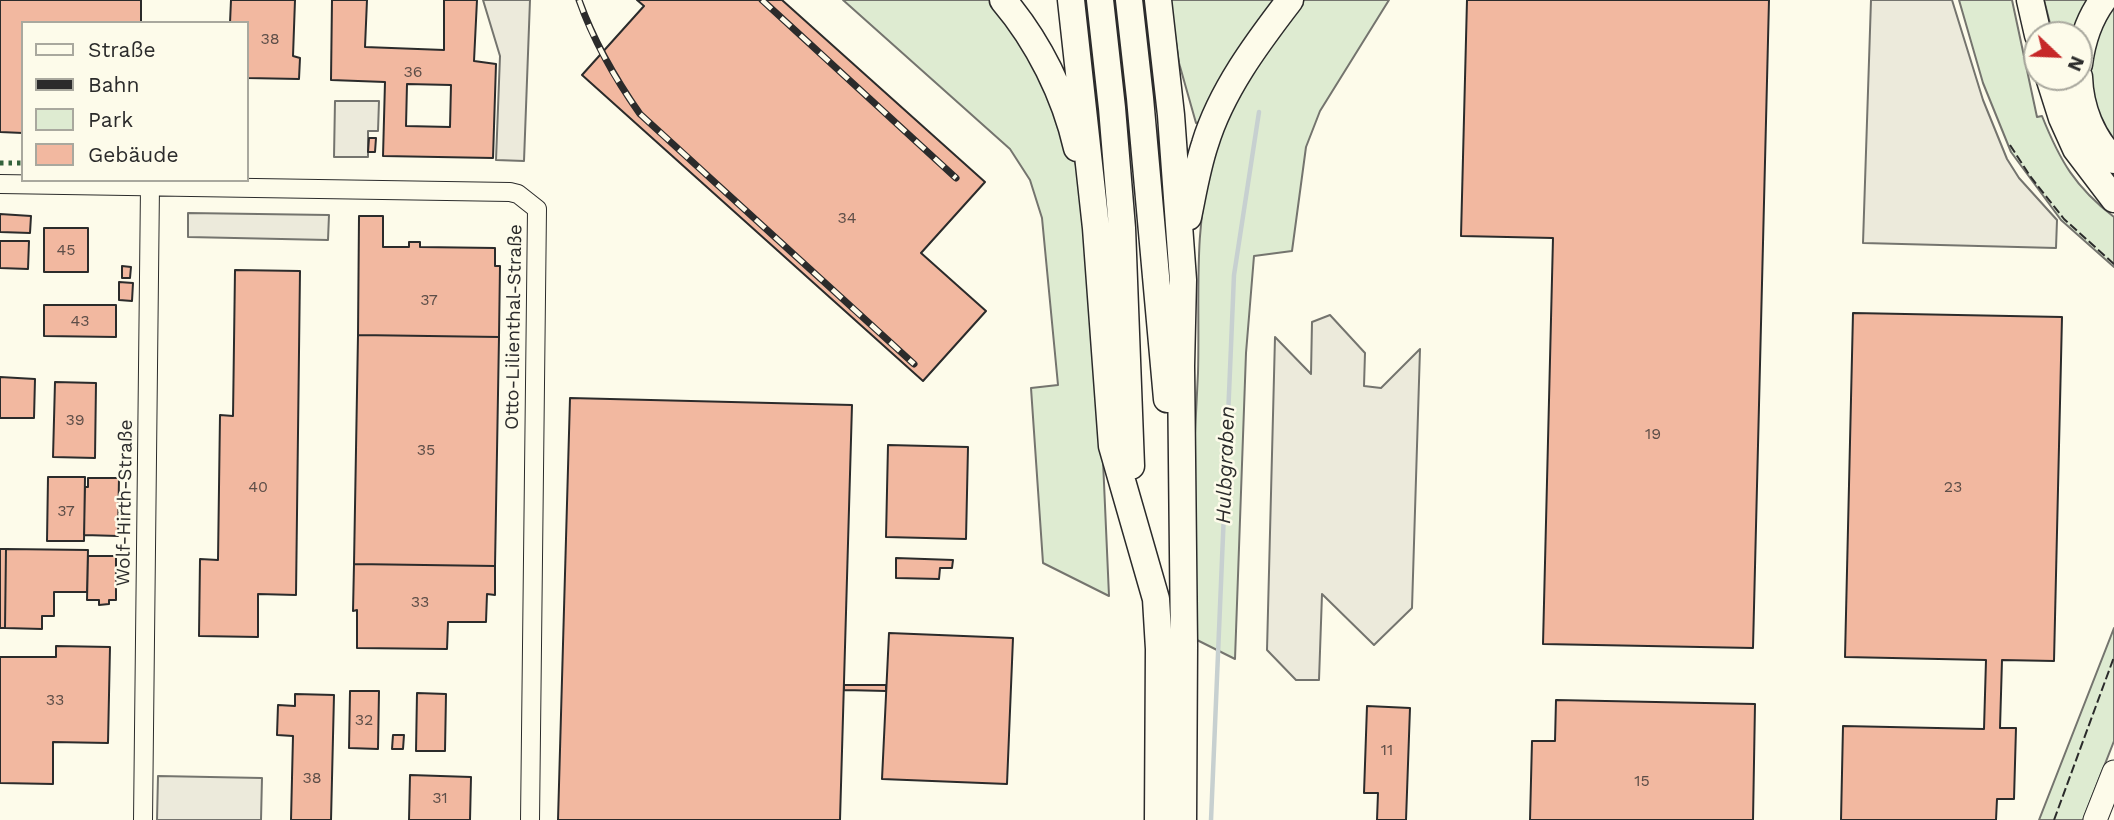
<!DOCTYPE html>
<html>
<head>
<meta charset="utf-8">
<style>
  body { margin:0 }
  #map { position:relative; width:2114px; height:820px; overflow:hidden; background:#fdfbea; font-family:"Work Sans",sans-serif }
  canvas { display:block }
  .legend { position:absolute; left:21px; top:21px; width:228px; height:161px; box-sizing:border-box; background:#fdfbea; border:2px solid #a9a89e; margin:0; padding:9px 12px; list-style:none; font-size:21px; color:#2b2b2b }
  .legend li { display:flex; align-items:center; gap:14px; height:35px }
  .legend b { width:35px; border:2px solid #a9a89e }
  .north { position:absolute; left:2023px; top:21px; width:70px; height:70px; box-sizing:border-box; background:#fdfbea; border:2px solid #a9a89e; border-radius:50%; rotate:113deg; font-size:19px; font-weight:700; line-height:28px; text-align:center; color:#2b2b2b }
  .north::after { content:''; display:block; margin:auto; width:24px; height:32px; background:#c62828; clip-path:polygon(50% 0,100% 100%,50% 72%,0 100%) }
</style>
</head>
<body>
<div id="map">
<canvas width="2114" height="820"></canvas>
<ul class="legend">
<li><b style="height:9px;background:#fdfbea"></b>Straße</li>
<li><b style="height:9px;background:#2b2b2b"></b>Bahn</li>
<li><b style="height:19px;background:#deebd1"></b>Park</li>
<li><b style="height:19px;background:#f2b8a0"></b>Gebäude</li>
</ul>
<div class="north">N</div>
</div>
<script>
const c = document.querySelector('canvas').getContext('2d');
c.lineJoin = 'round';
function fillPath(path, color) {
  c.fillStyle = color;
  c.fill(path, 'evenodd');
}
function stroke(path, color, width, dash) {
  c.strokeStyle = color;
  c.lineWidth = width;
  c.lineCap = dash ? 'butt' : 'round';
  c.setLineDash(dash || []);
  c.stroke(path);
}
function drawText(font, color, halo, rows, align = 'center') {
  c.font = font + ' "Work Sans",sans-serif';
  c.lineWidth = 5;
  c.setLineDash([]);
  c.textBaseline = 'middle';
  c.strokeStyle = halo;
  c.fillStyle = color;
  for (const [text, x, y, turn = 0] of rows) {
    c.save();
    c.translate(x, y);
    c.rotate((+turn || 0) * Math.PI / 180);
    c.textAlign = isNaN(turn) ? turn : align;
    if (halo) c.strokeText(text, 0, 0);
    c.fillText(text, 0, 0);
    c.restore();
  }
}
const green = new Path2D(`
  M 843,0 L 992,0 L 1028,49 L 1074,158 L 1079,177 L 1102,438 L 1109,596 L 1043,563 L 1031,388 L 1058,385 L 1042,218 L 1030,180 L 1010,149 Z
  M 1170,0 L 1281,0 L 1203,122 L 1196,123 L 1179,63 Z
  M 1304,0 L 1389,0 L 1320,111 L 1306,147 L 1292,251 L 1254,256 L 1246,353 L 1235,659 L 1185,634 C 1189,547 1194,460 1198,373 C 1200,303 1193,229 1212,161 C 1228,101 1267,49 1304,0 Z
  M 1959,0 L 2012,0 L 2037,117 L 2042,116 C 2060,161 2075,187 2114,217 L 2114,267 L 2061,220 L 2011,152 L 1983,83 Z
  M 2044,0 L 2096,0 L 2077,35 L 2053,35 Z
  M 2114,0 L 2114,143 C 2099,121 2082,76 2090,50 C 2096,33 2106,16 2114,0 Z
  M 2114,628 L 2114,741 L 2083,820 L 2039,820 Z`);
fillPath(green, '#deebd1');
stroke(green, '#74746e', 2);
const parking = new Path2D(`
  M 483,0 L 530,0 L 524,161 L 496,160 L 500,56 Z
  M 1871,0 L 1952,0 L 1983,100 L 2007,159 L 2019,178 L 2057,220 L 2056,248 L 1863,243 Z
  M 335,101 L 379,101 L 378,131 L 368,131 L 368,157 L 334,157 Z
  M 188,213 L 329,215 L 328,240 L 188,237 Z
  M 1330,315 L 1365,353 L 1364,386 L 1381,388 L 1420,349 L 1412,608 L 1374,645 L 1322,594 L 1319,680 L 1296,680 L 1267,650 L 1275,337 L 1311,374 L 1312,322 Z
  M 158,776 L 262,778 L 261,820 L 157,820 Z`);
fillPath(parking, '#eceadb');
stroke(parking, '#74746e', 2);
stroke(new Path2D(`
  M 1211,820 L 1234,275 L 1259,112`), '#c7d0d0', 4.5);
const building = new Path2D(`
  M 0,0 L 141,0 L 141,23 L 23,23 L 23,133 L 0,132 Z
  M 231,0 L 295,0 L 293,56 L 300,58 L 299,79 L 247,78 L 247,23 L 230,23 Z
  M 332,0 L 367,0 L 365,47 L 444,50 L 444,0 L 477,0 L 474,61 L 496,64 L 493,158 L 383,156 L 385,82 L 331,80 ZM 407,84 L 451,85 L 450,127 L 406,126 Z
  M 637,0 L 782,0 L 985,182 L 921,253 L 986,311 L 923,381 L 582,75 L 644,6 Z
  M 1467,0 L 1769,0 L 1753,648 L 1543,644 L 1553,238 L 1461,236 Z
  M 369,138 L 376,138 L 375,152 L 368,152 Z
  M 0,214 L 31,216 L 30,233 L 0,232 Z
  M 359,216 L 383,216 L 383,247 L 409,247 L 409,242 L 420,242 L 420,247 L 495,248 L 495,266 L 500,266 L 499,337 L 358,335 Z
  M 44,228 L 88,228 L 88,272 L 44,272 Z
  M 0,241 L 29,241 L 28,269 L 0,268 Z
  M 122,266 L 131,267 L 130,278 L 122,278 Z
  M 235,270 L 300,271 L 296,595 L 258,594 L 258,637 L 199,636 L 200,559 L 218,560 L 220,415 L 233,416 Z
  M 119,282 L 133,283 L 132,301 L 119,300 Z
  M 44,305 L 116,305 L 116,337 L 44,336 Z
  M 1853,313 L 2062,317 L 2054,661 L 2002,660 L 2000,728 L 2016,728 L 2014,799 L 1997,799 L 1996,820 L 1841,820 L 1843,726 L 1984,729 L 1986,660 L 1845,657 Z
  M 358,335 L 499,337 L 495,566 L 354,564 Z
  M 0,377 L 35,379 L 34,418 L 0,418 Z
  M 55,382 L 96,383 L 95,458 L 53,457 Z
  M 570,398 L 852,405 L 840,820 L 558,820 Z
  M 888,445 L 968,447 L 966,539 L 886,537 Z
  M 48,477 L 85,477 L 84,541 L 47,541 Z
  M 88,478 L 119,478 L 118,536 L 84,535 L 85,487 L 88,487 Z
  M 0,549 L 6,549 L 5,628 L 0,628 Z
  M 6,549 L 88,550 L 87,592 L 54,592 L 54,616 L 42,616 L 42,629 L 5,628 Z
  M 88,556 L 116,556 L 116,600 L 109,600 L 109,604 L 99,605 L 99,600 L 87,600 Z
  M 896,558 L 953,560 L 952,568 L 940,568 L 939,579 L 896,578 Z
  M 354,564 L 495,566 L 495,595 L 487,594 L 486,622 L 448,622 L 447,649 L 357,648 L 357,610 L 353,611 Z
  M 889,633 L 1013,638 L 1007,784 L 882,779 Z
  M 56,646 L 110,647 L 108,743 L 53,742 L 53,784 L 0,783 L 0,657 L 56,657 Z
  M 844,685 L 886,685 L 886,691 L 844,690 Z
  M 350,691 L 379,691 L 378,749 L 349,748 Z
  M 417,693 L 446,694 L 445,751 L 416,751 Z
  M 295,694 L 334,695 L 331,820 L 291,820 L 293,736 L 277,735 L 278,705 L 295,706 Z
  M 1556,700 L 1755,704 L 1753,820 L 1530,820 L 1532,741 L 1555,741 Z
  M 1367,706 L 1410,708 L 1406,820 L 1377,820 L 1378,793 L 1364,793 Z
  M 393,735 L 404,735 L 403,749 L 392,749 Z
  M 410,775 L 471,777 L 470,820 L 409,820 Z`);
fillPath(building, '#f2b8a0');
stroke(building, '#2b2b2b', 2);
const minor = new Path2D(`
  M 0,184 L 510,192 L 518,194 L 537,209 L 530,820
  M 143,820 L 150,186`);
const major = new Path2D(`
  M 2095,820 L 2114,772`);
const highway = new Path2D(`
  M 1003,0 C 1038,41 1065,95 1077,148
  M 1071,0 L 1096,228 L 1112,446 L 1156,599 L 1159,649 L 1158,820
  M 1100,0 L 1112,108 L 1122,228 L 1131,466
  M 1129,0 L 1140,98 L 1167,399
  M 1158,0 L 1171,115 L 1183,280 L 1181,366 L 1184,645 L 1183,820
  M 2030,0 L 2038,35
  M 2079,64 C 2082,41 2089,19 2103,0
  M 2049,77 L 2062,118 L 2076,149 L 2114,199
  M 2079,77 C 2080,108 2092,138 2114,160
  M 1188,217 C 1193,193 1197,168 1205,144 C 1221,91 1257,43 1290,0`);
stroke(minor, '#2b2b2b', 20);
stroke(major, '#2b2b2b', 25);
stroke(highway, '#2b2b2b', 29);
stroke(minor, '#fdfbea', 18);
stroke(major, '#fdfbea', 23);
stroke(highway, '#fdfbea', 26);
const rail = new Path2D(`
  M 579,0 C 594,42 614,77 640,114 L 914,364
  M 762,0 L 956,178`);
stroke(rail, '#2b2b2b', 7);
stroke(rail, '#fdfbea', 4.5, [13]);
stroke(new Path2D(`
  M 0,163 L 23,163`), '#34623c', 5, [3.5, 5]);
stroke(new Path2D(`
  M 2010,145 L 2030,176 L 2064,219 L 2114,264
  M 2054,820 L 2114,657`), '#2b2b2b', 2, [9, 3.5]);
drawText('16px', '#5d4e48', null, [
  ["38",270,39],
  ["36",413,72],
  ["34",847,218],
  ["45",66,250],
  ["37",429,300],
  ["43",80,321],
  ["39",75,420],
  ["19",1653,434],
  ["35",426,450],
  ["40",258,487],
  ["23",1953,487],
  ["37",66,511],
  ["33",420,602],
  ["33",55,700],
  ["32",364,720],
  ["11",1387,750],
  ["38",312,778],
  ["15",1642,781],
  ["31",440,798]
]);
drawText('19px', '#2b2b2b', '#fdfbea', [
  ["Otto-Lilienthal-Straße",514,327,-89],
  ["Wolf-Hirth-Straße",125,503,-89]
]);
drawText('italic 21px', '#2b2b2b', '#fdfbea', [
  ["Hulbgraben",1226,465,-88]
]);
</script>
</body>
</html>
